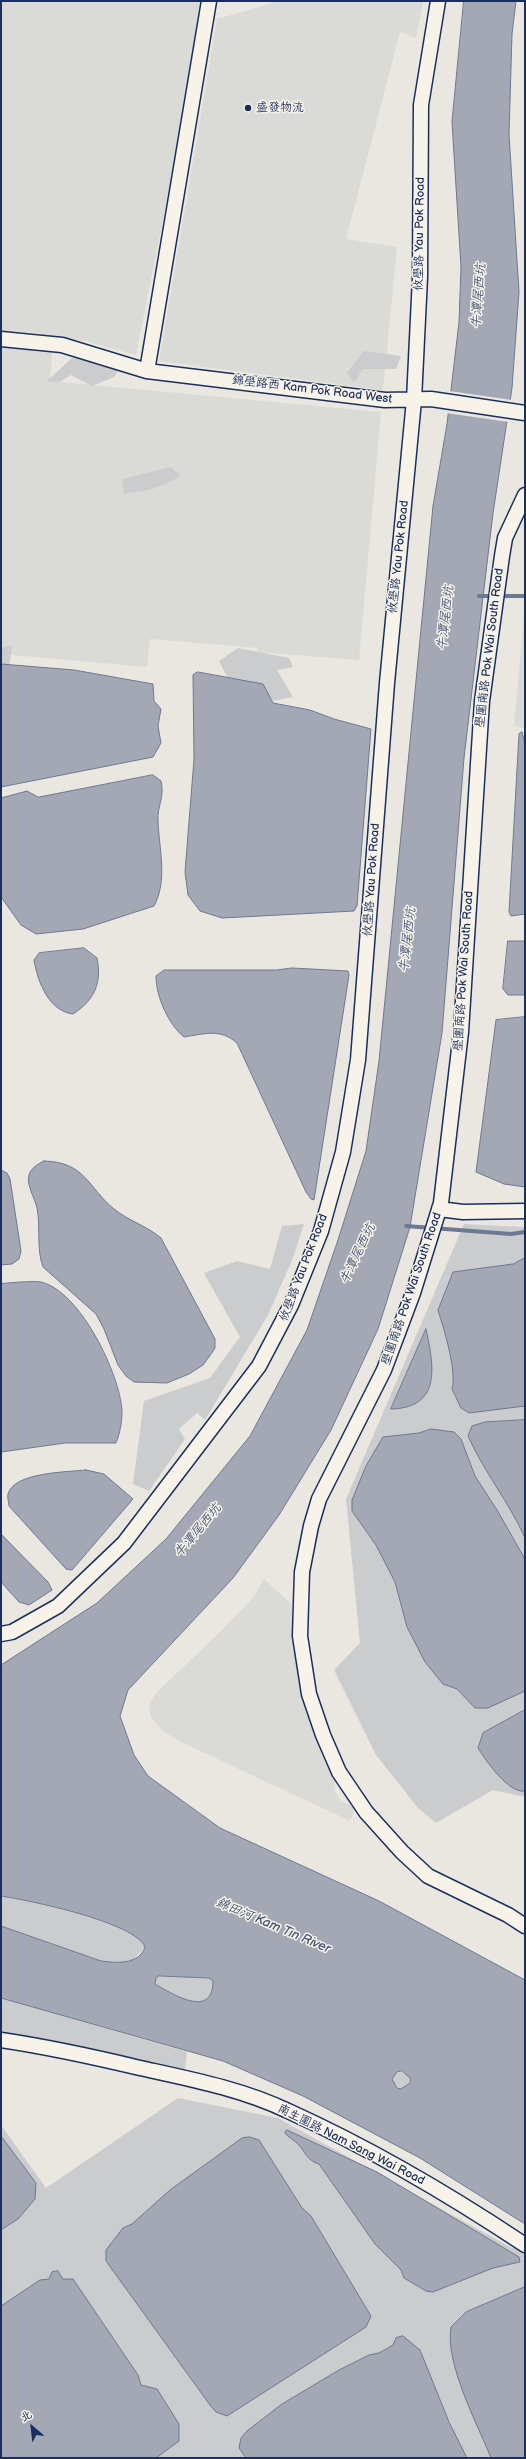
<!DOCTYPE html>
<html>
<head>
<meta charset="utf-8">
<style>
  body { margin:0 }
  #map { position:relative; width:526px; height:2459px; overflow:hidden; background:#eae7e0; font-family:"Balsamiq Sans","LXGW WenKai TC",sans-serif }
  canvas { display:block }
  .frame { position:absolute; inset:0; border:2px solid #1b2f5e; pointer-events:none }
  .north { position:absolute; left:12px; top:2407px; width:40px; height:40px; -webkit-text-stroke:3px #f7f3e8; paint-order:stroke; rotate:332deg; font-size:11px; font-weight:700; line-height:16px; text-align:center; color:#1b2f5e }
  .north::after { content:''; display:block; margin:auto; width:14px; height:18px; background:#1b2f5e; clip-path:polygon(50% 0,100% 100%,50% 72%,0 100%) }
</style>
</head>
<body>
<div id="map">
<canvas width="526" height="2459"></canvas>
<div class="frame"></div>
<div class="north">北</div>
</div>
<script>
const c = document.querySelector('canvas').getContext('2d');
c.lineJoin = 'round';
function fillPath(path, color) {
  c.fillStyle = color;
  c.fill(path, 'evenodd');
}
function stroke(path, color, width, dash) {
  c.strokeStyle = color;
  c.lineWidth = width;
  c.lineCap = dash ? 'butt' : 'round';
  c.setLineDash(dash || []);
  c.stroke(path);
}
function drawText(font, color, halo, rows, align = 'center') {
  c.font = font + ' "Balsamiq Sans","LXGW WenKai TC",sans-serif';
  c.lineWidth = 3;
  c.setLineDash([]);
  c.textBaseline = 'middle';
  c.strokeStyle = halo;
  c.fillStyle = color;
  for (const [text, x, y, turn = 0] of rows) {
    c.save();
    c.translate(x, y);
    c.rotate((+turn || 0) * Math.PI / 180);
    c.textAlign = isNaN(turn) ? turn : align;
    if (halo) c.strokeText(text, 0, 0);
    c.fillText(text, 0, 0);
    c.restore();
  }
}
fillPath(new Path2D(`
  M 1,1 L 206,1 L 136,355 L 89,342 L 30,332 L 1,331 Z
  M 280,1 L 423,1 L 416,38 L 400,32 L 346,239 L 397,247 L 383,390 L 159,361 L 217,19 Z
  M 1,346 L 52,351 L 50,381 L 381,412 L 359,660 L 257,652 L 257,648 L 150,639 L 147,667 L 1,654 Z
  M 525,605 L 525,728 L 514,726 Z
  M 264,1579 L 290,1603 L 294,1614 L 295,1654 L 301,1692 L 336,1775 L 334,1789 L 340,1801 L 353,1806 L 354,1812 L 350,1821 L 179,1741 L 162,1730 L 151,1717 L 149,1705 L 156,1693 L 218,1634 L 253,1598 Z`), '#dadad6');
fillPath(new Path2D(`
  M 364,351 L 401,356 L 396,369 L 363,369 L 354,382 L 347,373 Z
  M 72,358 L 113,363 L 120,368 L 114,377 L 92,386 L 71,375 L 60,382 L 47,381 Z
  M 171,467 L 180,476 C 160,488 148,492 124,493 L 122,479 Z
  M 12,645 L 9,670 L 1,671 L 1,648 Z
  M 238,648 L 289,658 L 293,667 L 277,670 L 293,697 L 256,704 L 236,695 L 219,661 Z
  M 304,1224 L 293,1258 L 268,1315 L 205,1420 L 197,1413 L 179,1429 L 185,1439 L 149,1491 L 133,1484 L 144,1401 L 210,1378 L 240,1337 L 204,1273 L 237,1261 L 270,1269 L 282,1226 Z
  M 464,1224 L 525,1227 L 525,1797 L 493,1790 L 436,1823 L 418,1808 L 376,1755 L 334,1670 L 360,1643 L 346,1499 Z
  M 1,1896 C 28,1900 135,1922 145,1947 L 133,1960 L 117,1963 L 101,1961 L 1,1926 Z
  M 159,1976 L 209,1978 L 213,1981 C 213,2019 174,1995 155,1984 L 156,1978 Z
  M 1,1998 L 187,2052 L 185,2070 L 60,2043 L 1,2032 Z
  M393 2080a8 8 0 1 1 16 0a8 8 0 1 1-16 0Z
  M 178,2098 L 278,2118 L 512,2248 L 516,2246 L 525,2246 L 525,2458 L 1,2458 L 1,2125 L 46,2188 Z`), '#cbcccd');
const water = new Path2D(`
  M 464,1 L 516,1 L 512,34 L 509,134 L 519,292 L 512,388 L 493,513 L 464,758 L 442,1033 L 410,1227 L 378,1329 L 331,1430 L 279,1515 L 233,1578 L 128,1690 L 120,1716 L 134,1755 L 148,1776 L 220,1828 L 379,1901 L 525,1980 L 525,2224 L 420,2158 L 303,2096 L 223,2061 L 1,1998 L 1,1926 L 101,1961 C 116,1963 139,1965 145,1947 C 135,1922 28,1900 1,1896 L 1,1665 L 97,1603 L 166,1539 L 250,1436 L 307,1330 L 338,1240 L 366,1151 L 379,1061 L 433,506 L 447,424 L 459,322 L 461,267 L 452,122 ZM 159,1976 L 209,1978 L 213,1981 C 213,2019 174,1995 155,1984 L 156,1978 ZM 402,2071 L 410,2078 L 410,2083 L 401,2089 L 397,2088 L 392,2079 L 397,2072 Z
  M 1,664 L 74,670 L 153,684 L 154,701 L 161,709 L 158,726 L 161,743 L 153,757 L 1,787 Z
  M 198,672 L 263,684 L 273,703 L 310,710 L 334,719 L 371,729 L 357,906 L 354,911 L 222,918 L 200,911 L 188,895 L 185,872 L 194,759 L 193,675 Z
  M 522,732 L 525,744 L 525,914 L 511,916 L 509,912 L 519,734 Z
  M 153,775 L 161,781 C 165,797 157,806 158,821 C 159,849 168,880 154,906 L 83,929 L 36,934 L 21,925 L 1,897 L 1,798 L 27,791 L 38,797 Z
  M 508,941 L 525,941 L 525,995 L 508,995 L 503,989 Z
  M 84,948 L 97,958 C 102,982 95,1000 73,1014 C 49,1011 38,983 34,960 L 39,953 Z
  M 292,968 L 348,971 L 349,975 L 314,1200 L 311,1199 L 306,1192 L 237,1043 C 220,1028 204,1034 184,1037 C 168,1024 156,996 156,976 L 164,970 L 276,970 Z
  M 525,1017 L 525,1187 L 504,1184 L 476,1172 L 496,1020 Z
  M 44,1161 C 86,1162 88,1188 114,1209 C 129,1221 147,1226 161,1238 L 215,1339 L 215,1348 L 211,1354 L 203,1365 L 189,1374 L 167,1383 L 134,1382 L 126,1376 L 118,1365 L 104,1329 L 96,1314 L 43,1267 C 36,1248 41,1228 37,1208 C 35,1198 26,1185 29,1175 C 31,1168 38,1164 44,1161 Z
  M 1,1170 L 7,1173 L 10,1179 L 21,1251 L 19,1259 L 12,1264 L 1,1265 Z
  M 525,1258 L 525,1406 L 469,1413 L 461,1408 L 452,1389 C 457,1371 444,1329 438,1310 L 453,1272 L 513,1264 Z
  M 20,1282 C 26,1282 35,1281 41,1282 C 80,1291 120,1374 122,1411 C 122,1422 120,1433 116,1443 L 65,1443 L 1,1452 L 1,1284 Z
  M 426,1329 C 434,1366 442,1408 391,1409 Z
  M 525,1420 L 525,1538 C 509,1502 484,1472 468,1436 L 472,1426 L 485,1422 Z
  M 431,1429 L 454,1432 L 461,1439 L 475,1476 L 497,1510 L 525,1559 L 525,1691 L 488,1708 L 475,1708 L 457,1689 L 443,1684 L 425,1662 L 407,1627 L 395,1582 L 376,1545 L 352,1511 L 352,1500 L 366,1466 L 383,1437 L 419,1433 Z
  M 86,1470 L 104,1474 L 133,1499 L 72,1570 L 66,1569 L 9,1506 C 9,1503 7,1497 8,1494 C 14,1472 68,1472 86,1470 Z
  M 1,1534 L 48,1582 L 52,1590 L 29,1605 L 19,1602 L 1,1582 Z
  M 525,1710 L 525,1791 C 509,1794 486,1761 478,1748 L 483,1733 Z
  M 287,2130 L 377,2172 L 519,2257 L 520,2262 L 493,2268 L 433,2292 L 426,2291 L 404,2278 L 401,2270 L 375,2244 L 319,2164 C 307,2161 305,2151 298,2144 C 294,2140 289,2138 285,2133 Z
  M 1,2136 L 36,2183 L 35,2199 L 18,2219 L 1,2230 Z
  M 250,2137 L 259,2140 L 302,2208 L 311,2216 L 371,2316 L 366,2327 L 227,2416 L 216,2412 L 210,2405 L 106,2261 L 106,2250 L 123,2228 L 132,2224 L 170,2190 L 242,2138 Z
  M 58,2271 L 63,2279 L 73,2279 L 138,2375 L 141,2385 L 157,2389 L 179,2424 L 179,2441 L 156,2458 L 1,2458 L 1,2306 L 40,2280 L 49,2279 L 52,2272 Z
  M 525,2287 L 525,2458 L 491,2458 C 477,2423 445,2364 451,2327 L 466,2312 Z
  M 403,2336 L 420,2350 L 449,2422 L 467,2458 L 246,2458 L 239,2448 L 241,2438 L 247,2431 L 282,2404 L 339,2370 L 369,2355 L 379,2353 L 393,2345 L 396,2338 Z`);
fillPath(water, '#a3a8b4');
stroke(water, '#6d7892', 1);
fillPath(new Path2D(`
  M 449,391 L 512,400 L 509,422 L 446,413 Z`), '#eae7e0');
stroke(new Path2D(`
  M 479,596 L 525,596
  M 406,1226 L 511,1234 L 525,1232`), '#6d7892', 4);
const street = new Path2D(`
  M 1,339 L 62,345 L 147,371 L 385,400 L 431,399 L 525,413
  M 147,371 L 209,1
  M 525,495 L 505,538 L 502,556 L 482,701 L 461,1032 L 441,1203 L 413,1293 L 384,1370 L 319,1499 L 311,1526 L 302,1572 L 300,1636 L 309,1694 L 323,1735 L 339,1772 L 366,1812 L 402,1852 L 428,1876 L 508,1915 L 525,1926
  M 439,1209 L 463,1212 L 525,1211
  M 1,1634 L 12,1632 L 58,1606 L 124,1543 L 259,1366 L 291,1305 L 321,1231 L 343,1152 L 358,1060 L 387,683 L 414,400 L 420,277 L 421,105 L 438,1
  M 1,2040 C 48,2047 94,2057 140,2068 C 190,2079 242,2089 288,2111 C 370,2148 450,2195 525,2245`);
stroke(street, '#1b2f5e', 17);
stroke(street, '#f7f3e8', 14);
for (const [x, y, r, color] of [
  [248,108,4,"#1b2f5e"]
]) {
  const dot = new Path2D();
  dot.arc(x, y, r, 0, 2 * Math.PI);
  c.fillStyle = color;
  c.fill(dot);
  stroke(dot, '#f7f3e8', 1.5);
}
drawText('12px', '#1b2f5e', '#f7f3e8', [
  ["盛發物流",256,108]
], 'left');
drawText('12px', '#1b2f5e', '#f7f3e8', [
  ["攸壆路 Yau Pok Road",420,234,-89],
  ["錦壆路西 Kam Pok Road West",312,390,7],
  ["攸壆路 Yau Pok Road",399,557,-84],
  ["壆圍南路 Pok Wai South Road",490,648,-83],
  ["攸壆路 Yau Pok Road",372,880,-86],
  ["壆圍南路 Pok Wai South Road",464,971,-86],
  ["攸壆路 Yau Pok Road",304,1268,-69],
  ["壆圍南路 Pok Wai South Road",412,1289,-71],
  ["南生圍路 Nam Sang Wai Road",351,2145,27]
]);
drawText('italic 13px', '#445378', '#f7f3e8', [
  ["牛潭尾西坑",479,296,-85],
  ["牛潭尾西坑",446,618,-83],
  ["牛潭尾西坑",408,940,-83],
  ["牛潭尾西坑",358,1254,-64],
  ["牛潭尾西坑",198,1531,-50],
  ["錦田河 Kam Tin River",273,1926,23]
]);
</script>
</body>
</html>
